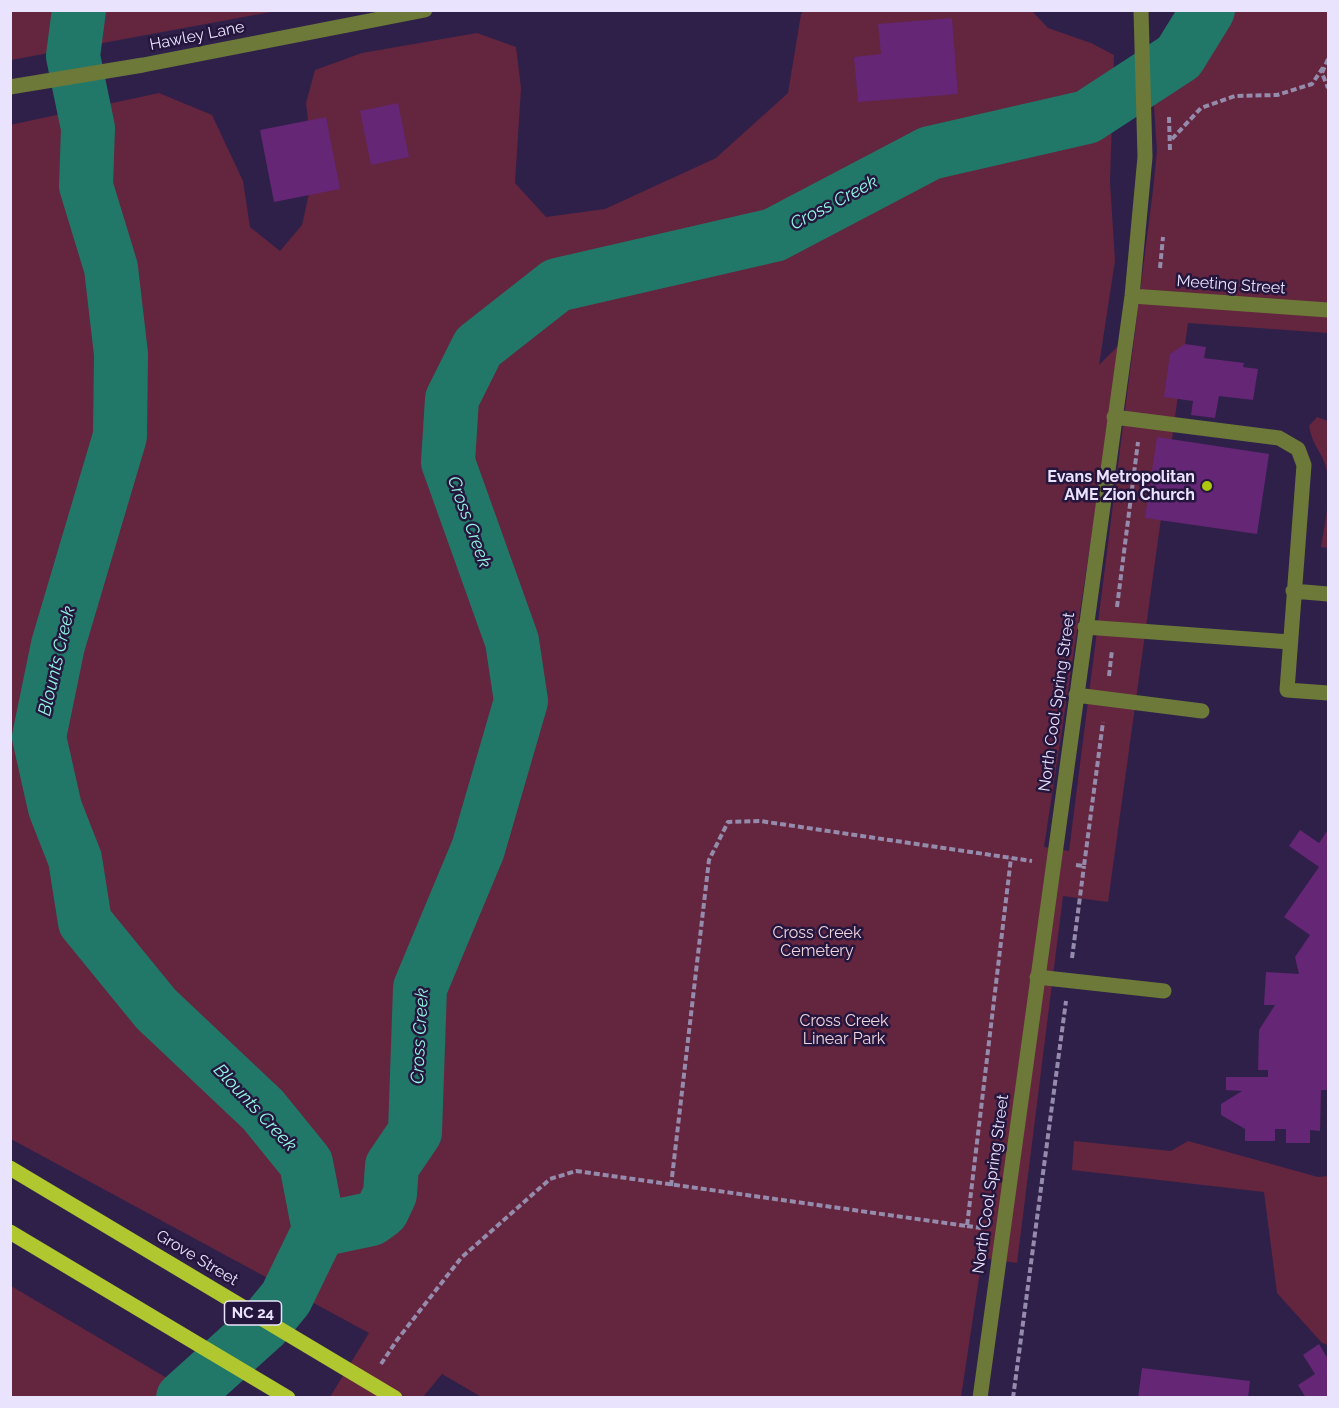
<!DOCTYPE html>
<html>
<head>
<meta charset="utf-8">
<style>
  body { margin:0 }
  #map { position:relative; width:1339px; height:1408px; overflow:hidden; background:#2f2049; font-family:Raleway,sans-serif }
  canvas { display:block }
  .frame { position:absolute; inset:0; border:12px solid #eae3fd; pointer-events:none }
</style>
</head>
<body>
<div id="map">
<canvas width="1339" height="1408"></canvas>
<div class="frame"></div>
</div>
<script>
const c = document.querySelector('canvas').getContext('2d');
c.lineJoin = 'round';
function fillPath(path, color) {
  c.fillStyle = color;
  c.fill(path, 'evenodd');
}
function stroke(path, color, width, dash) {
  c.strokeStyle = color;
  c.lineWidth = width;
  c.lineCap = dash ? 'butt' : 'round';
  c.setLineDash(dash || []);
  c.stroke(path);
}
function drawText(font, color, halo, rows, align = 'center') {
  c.font = font + ' Raleway,sans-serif';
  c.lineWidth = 5;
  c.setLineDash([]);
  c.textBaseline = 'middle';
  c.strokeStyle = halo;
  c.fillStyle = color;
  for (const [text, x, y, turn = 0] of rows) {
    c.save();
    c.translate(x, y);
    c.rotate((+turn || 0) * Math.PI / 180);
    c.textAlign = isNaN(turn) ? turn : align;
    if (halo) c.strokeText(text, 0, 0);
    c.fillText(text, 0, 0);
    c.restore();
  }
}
fillPath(new Path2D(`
  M 11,10 L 276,10 L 276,11 L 11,60 Z
  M 804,11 L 1032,11 L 1048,28 L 1091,43 L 1114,55 L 1110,182 L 1115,261 L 1099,365 L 1121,343 L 1044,847 L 1069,851 L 1153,190 L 1157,151 L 1153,91 L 1187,64 L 1185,11 L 1328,11 L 1328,333 L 1188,323 L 1108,902 L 1063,896 L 1017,1263 L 982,1258 L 961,1397 L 483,1398 L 442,1374 L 423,1397 L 330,1397 L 369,1333 L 11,1139 L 10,125 L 159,93 L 212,115 L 243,181 L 250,227 L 280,251 L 302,225 L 314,171 L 306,103 L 315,70 L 362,53 L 477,33 L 516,47 L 521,88 L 515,183 L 546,217 L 605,209 L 716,158 L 788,93 L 801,14 Z
  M 1317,417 L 1328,421 L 1328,548 L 1321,547 C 1325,521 1334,487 1324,461 C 1318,448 1312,443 1309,426 Z
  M 1074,1141 L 1171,1151 L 1188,1141 L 1318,1177 L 1328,1176 L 1328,1345 L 1322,1343 L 1277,1293 L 1264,1192 L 1072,1170 Z
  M 10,1286 L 11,1286 L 199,1397 L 11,1397 Z`), '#64253e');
stroke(new Path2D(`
  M 79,10 L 73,56 L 88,128 L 86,186 L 111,268 L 121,354 L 120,436 L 58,645 L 39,737 L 55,808 L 75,859 L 85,922 L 156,1009 L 263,1110 L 306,1163 L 319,1230
  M 183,1398 L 263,1326 L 286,1298 L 319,1230 L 371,1219 L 382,1211 L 390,1194 L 392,1166 L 415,1132 L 420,988 L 478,849 L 521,701 L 512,641 L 448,462 L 452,399 L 478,347 L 557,285 L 774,235 L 930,153 L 1087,117 L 1179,57 L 1208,10`), '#217868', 54);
fillPath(new Path2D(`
  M 952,18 L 958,94 L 858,102 L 854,57 L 881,54 L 878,24 Z
  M 398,103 L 409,157 L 371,165 L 360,111 Z
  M 326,117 L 340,189 L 274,202 L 260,130 Z
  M 1185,344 L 1206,347 L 1204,358 L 1244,363 L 1243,367 L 1258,369 L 1253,400 L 1219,396 L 1215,418 L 1191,415 L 1193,401 L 1164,397 L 1170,354 Z
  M 1157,437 L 1269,454 L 1257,534 L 1145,518 Z
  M 1300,830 L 1319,843 L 1328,830 L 1328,1090 L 1321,1090 L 1320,1131 L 1310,1130 L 1310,1143 L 1286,1143 L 1286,1129 L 1275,1129 L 1275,1141 L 1245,1141 L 1245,1129 L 1221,1115 L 1221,1104 L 1242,1091 L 1226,1090 L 1226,1077 L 1268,1077 L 1268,1070 L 1258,1070 L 1259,1030 L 1275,1005 L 1264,1005 L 1266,972 L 1299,974 L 1295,957 L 1310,935 L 1284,917 L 1319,867 L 1289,846 Z
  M 1319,1344 L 1328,1359 L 1328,1398 L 1306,1398 L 1298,1385 L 1315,1374 L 1303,1355 Z
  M 1142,1368 L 1250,1381 L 1248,1398 L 1138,1398 Z`), '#642675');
stroke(new Path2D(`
  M 1328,59 L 1322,73 L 1328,88
  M 1169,117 L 1170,151
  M 1172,139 L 1201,108 L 1235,96 L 1277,95 L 1312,84 L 1324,66
  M 1160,268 L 1163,237
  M 1117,607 L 1138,442
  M 1109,676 L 1112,650
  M 1076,865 L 1084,866 L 1103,722
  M 1072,958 L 1084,866
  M 671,1186 L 709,860 L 728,822 L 760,821 L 1032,861
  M 967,1226 L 981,1228
  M 381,1364 L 397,1340 L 461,1258 L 550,1179 L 576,1171 L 967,1226 L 1011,858
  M 1013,1398 L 1066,1001`), '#958bac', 4, [6, 3]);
stroke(new Path2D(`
  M 10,87 L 143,65 L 425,10
  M 1132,296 L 1328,310
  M 1114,417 L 1279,438 L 1298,449 L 1304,465 L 1287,690 L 1328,693
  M 1293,591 L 1328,594
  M 1085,627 L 1290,642
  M 1076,695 L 1202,711
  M 1037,977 L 1164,991
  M 980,1398 L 1132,296 L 1145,157 L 1141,10`), '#6c7939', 15);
stroke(new Path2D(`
  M 10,1168 L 395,1398
  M 10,1232 L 288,1398`), '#b0c72f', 15);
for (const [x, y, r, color] of [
  [1207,486,6,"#adc60e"]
]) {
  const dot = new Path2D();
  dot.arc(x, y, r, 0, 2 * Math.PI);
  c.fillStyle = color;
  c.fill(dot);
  stroke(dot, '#25163e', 2);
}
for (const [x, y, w] of [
  [253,1313,57]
]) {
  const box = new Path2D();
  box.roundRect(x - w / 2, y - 12, w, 24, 4.5);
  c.fillStyle = '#25163e';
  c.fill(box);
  stroke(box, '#eae3fd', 1.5);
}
drawText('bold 15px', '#eae3fd', null, [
  ["NC 24",253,1313]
]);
drawText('16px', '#eae3fd', '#25163e', [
  ["Hawley Lane",197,36,-11],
  ["Meeting Street",1231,285,4],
  ["North Cool Spring Street",1057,702,-82],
  ["North Cool Spring Street",991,1184,-82],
  ["Grove Street",197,1258,31]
]);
drawText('bold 16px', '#eae3fd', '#25163e', [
  ["Evans Metropolitan",1195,477],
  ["AME Zion Church",1195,495]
], 'right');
drawText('16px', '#f1d4dc', '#25163e', [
  ["Cross Creek",817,933],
  ["Cemetery",817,951],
  ["Cross Creek",844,1021],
  ["Linear Park",844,1039]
]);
drawText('italic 18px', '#92f8e2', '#25163e', [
  ["Cross Creek",834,203,-28],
  ["Cross Creek",469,522,70],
  ["Blounts Creek",57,661,-77],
  ["Cross Creek",420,1036,-87],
  ["Blounts Creek",255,1108,47]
]);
</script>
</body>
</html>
